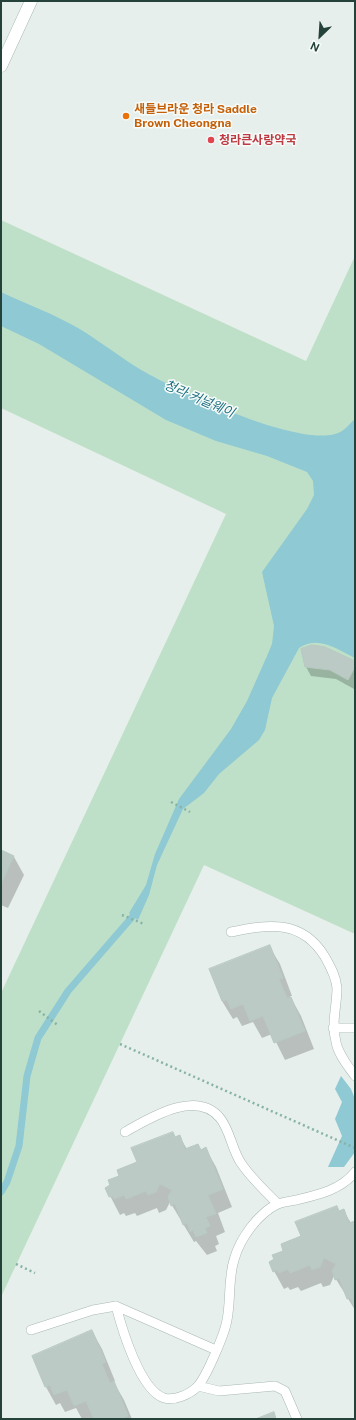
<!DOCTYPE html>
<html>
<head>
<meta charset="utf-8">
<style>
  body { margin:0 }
  #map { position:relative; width:356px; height:1420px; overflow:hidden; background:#e6efeb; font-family:"Public Sans",sans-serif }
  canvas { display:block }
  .frame { position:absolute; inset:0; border:2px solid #24423a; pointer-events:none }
  .north { position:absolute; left:300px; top:16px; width:40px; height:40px; -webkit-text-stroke:3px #f7fbf9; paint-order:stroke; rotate:205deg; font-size:11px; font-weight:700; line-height:16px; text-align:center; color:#24423a }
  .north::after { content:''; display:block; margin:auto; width:14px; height:18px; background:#24423a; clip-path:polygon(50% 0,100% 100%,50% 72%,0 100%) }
</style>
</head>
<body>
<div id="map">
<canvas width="356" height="1420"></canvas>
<div class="frame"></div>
<div class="north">N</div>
</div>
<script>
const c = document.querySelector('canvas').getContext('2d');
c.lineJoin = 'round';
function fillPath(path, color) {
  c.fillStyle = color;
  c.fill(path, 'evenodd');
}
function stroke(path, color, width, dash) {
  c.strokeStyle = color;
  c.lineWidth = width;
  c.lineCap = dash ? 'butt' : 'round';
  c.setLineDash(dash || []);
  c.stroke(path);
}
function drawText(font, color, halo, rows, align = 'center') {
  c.font = font + ' "Public Sans","Noto Sans KR",sans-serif';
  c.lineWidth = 3;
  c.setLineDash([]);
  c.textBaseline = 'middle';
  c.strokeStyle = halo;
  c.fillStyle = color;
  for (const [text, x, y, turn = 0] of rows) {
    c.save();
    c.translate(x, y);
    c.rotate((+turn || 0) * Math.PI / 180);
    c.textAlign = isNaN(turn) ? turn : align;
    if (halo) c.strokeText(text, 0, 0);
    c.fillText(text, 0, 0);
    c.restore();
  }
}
fillPath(new Path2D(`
  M 1,220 L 306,361 L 355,256 L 355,934 L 204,865 L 1,1297 L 1,993 L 226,514 L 1,408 Z`), '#bfe0c8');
fillPath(new Path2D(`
  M 1,292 C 26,304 54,314 78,328 C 100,341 121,358 143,371 C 176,390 309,453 342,431 C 347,428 351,422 355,419 L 355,658 C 337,649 318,635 299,648 L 272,698 L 265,730 L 259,740 L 219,774 L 204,793 L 183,809 L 157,865 L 149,895 L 138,920 L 129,913 L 146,885 L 155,854 L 179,799 L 231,729 L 247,701 L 267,656 L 272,644 L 274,626 L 262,572 L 307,509 L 314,495 L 313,481 L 307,472 L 267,456 L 216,441 L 166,420 L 39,344 L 1,326 Z
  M 341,1076 L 351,1089 L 355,1099 L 355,1152 L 344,1167 L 328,1167 L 342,1136 L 335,1119 L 342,1102 L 335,1089 Z`), '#8ec9d4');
fillPath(new Path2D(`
  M 355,663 L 354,689 L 336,679 L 311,676 L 306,667 Z
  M 1,851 L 14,857 L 24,875 L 8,908 L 1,905 Z
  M 269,946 L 280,964 L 292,996 L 290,996 L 301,1016 L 314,1049 L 285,1060 L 272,1034 L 262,1038 L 253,1022 L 242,1026 L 237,1017 L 233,1019 L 222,1001 L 210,970 Z
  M 179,1136 L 187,1149 L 201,1151 L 206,1149 L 216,1167 L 232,1207 L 218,1213 L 225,1232 L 216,1236 L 219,1244 L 215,1246 L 217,1251 L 207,1255 L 196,1241 L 194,1242 L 170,1202 L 166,1210 L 159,1213 L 157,1208 L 137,1216 L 135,1213 L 126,1216 L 124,1213 L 120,1215 L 106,1188 L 138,1163 Z
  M 337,1207 L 339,1212 L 343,1210 L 351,1223 L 355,1222 L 355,1310 L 334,1276 L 330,1285 L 323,1287 L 321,1283 L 301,1291 L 298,1287 L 290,1290 L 288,1287 L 284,1289 L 274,1271 L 284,1251 Z
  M 92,1331 L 102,1349 L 115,1381 L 113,1381 L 124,1400 L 132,1419 L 82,1419 L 76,1408 L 65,1412 L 60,1403 L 56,1405 L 46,1387 L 33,1356 Z`), '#0003');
stroke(new Path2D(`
  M 1,1192 L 7,1182 L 19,1146 L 27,1076 L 38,1038 L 68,991 L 133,916`), '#8ec9d4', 7);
const building = new Path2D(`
  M 312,645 L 325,647 L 355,661 L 355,667 L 348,680 L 330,670 L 305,667 L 301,649 Z
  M 1,850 L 14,856 L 1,884 Z
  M 270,945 L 283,978 L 279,979 L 287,998 L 291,997 L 305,1031 L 274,1043 L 263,1016 L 250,1021 L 243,1004 L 231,1009 L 227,1000 L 222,1001 L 209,969 Z
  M 173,1132 L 175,1137 L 180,1135 L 185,1149 L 198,1144 L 201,1150 L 206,1147 L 223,1189 L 208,1195 L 216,1214 L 206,1217 L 210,1226 L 205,1228 L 207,1233 L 196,1237 L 193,1230 L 190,1232 L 187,1223 L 183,1225 L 175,1204 L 171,1206 L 168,1197 L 172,1190 L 160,1184 L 156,1192 L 148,1195 L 146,1191 L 126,1199 L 124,1195 L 114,1199 L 113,1196 L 109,1197 L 105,1188 L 110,1185 L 108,1180 L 119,1176 L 117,1170 L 137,1162 L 131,1148 Z
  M 337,1206 L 339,1211 L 344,1209 L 349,1223 L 355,1221 L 354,1306 L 351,1298 L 347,1299 L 339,1278 L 335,1280 L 332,1271 L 336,1264 L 324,1258 L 320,1267 L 312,1270 L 310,1265 L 290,1273 L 288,1269 L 279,1273 L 277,1270 L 273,1272 L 269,1262 L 274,1259 L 272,1255 L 283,1251 L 281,1244 L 301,1236 L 295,1222 Z
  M 92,1330 L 106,1362 L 102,1364 L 110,1383 L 114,1381 L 128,1416 L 120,1419 L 94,1419 L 86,1401 L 74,1406 L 67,1390 L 54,1395 L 50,1385 L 45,1387 L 32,1356 Z
  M 274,1412 L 276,1419 L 256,1419 Z`);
fillPath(building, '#bbcac4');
stroke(building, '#b8c9c2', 1);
const lane = new Path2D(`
  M 231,932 C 268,924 302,919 325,957 C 330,966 336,976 337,988 C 337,1006 331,1023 336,1042 C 338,1054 348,1066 355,1076
  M 333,1028 L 355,1028
  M 125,1132 C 150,1118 196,1089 220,1118 C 230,1130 232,1150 241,1163 C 251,1178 265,1191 278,1204
  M 116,1306 C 122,1329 140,1390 164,1398 C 175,1401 190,1394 197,1387 C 206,1378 225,1333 227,1320 C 231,1300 228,1279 234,1260 C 237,1249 244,1236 251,1227 C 257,1219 268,1208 278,1204 C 283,1202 290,1201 296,1200 C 317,1195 341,1190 355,1172
  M 31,1330 L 93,1310 L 116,1306 L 216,1350
  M 198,1386 L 219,1391 L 275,1386 L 285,1391 L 297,1419`);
const street = new Path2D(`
  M 1,66 L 31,1`);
stroke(lane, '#a8b8b2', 10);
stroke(street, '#a8b8b2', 13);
stroke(new Path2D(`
  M 171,802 L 190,812
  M 122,915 L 144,924
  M 39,1011 L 59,1026
  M 120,1044 L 355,1148
  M 16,1264 L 35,1273`), '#86b3a5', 2.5, [2, 3]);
stroke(lane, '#fff', 9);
stroke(street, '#fff', 12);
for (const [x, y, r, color] of [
  [126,116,4,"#e8710a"],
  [211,140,4,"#e0444e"]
]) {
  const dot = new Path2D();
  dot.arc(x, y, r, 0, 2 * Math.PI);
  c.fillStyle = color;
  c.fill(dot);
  stroke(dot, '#f7fbf9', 1.5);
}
drawText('bold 12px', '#c56008', '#f7fbf9', [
  ["새들브라운 청라 Saddle",134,109],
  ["Brown Cheongna",134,123]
], 'left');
drawText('bold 12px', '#be3a42', '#f7fbf9', [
  ["청라큰사랑약국",219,140]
], 'left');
drawText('italic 13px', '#1c6f80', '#f7fbf9', [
  ["청라 커널웨이",199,399,23]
]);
</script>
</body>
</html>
